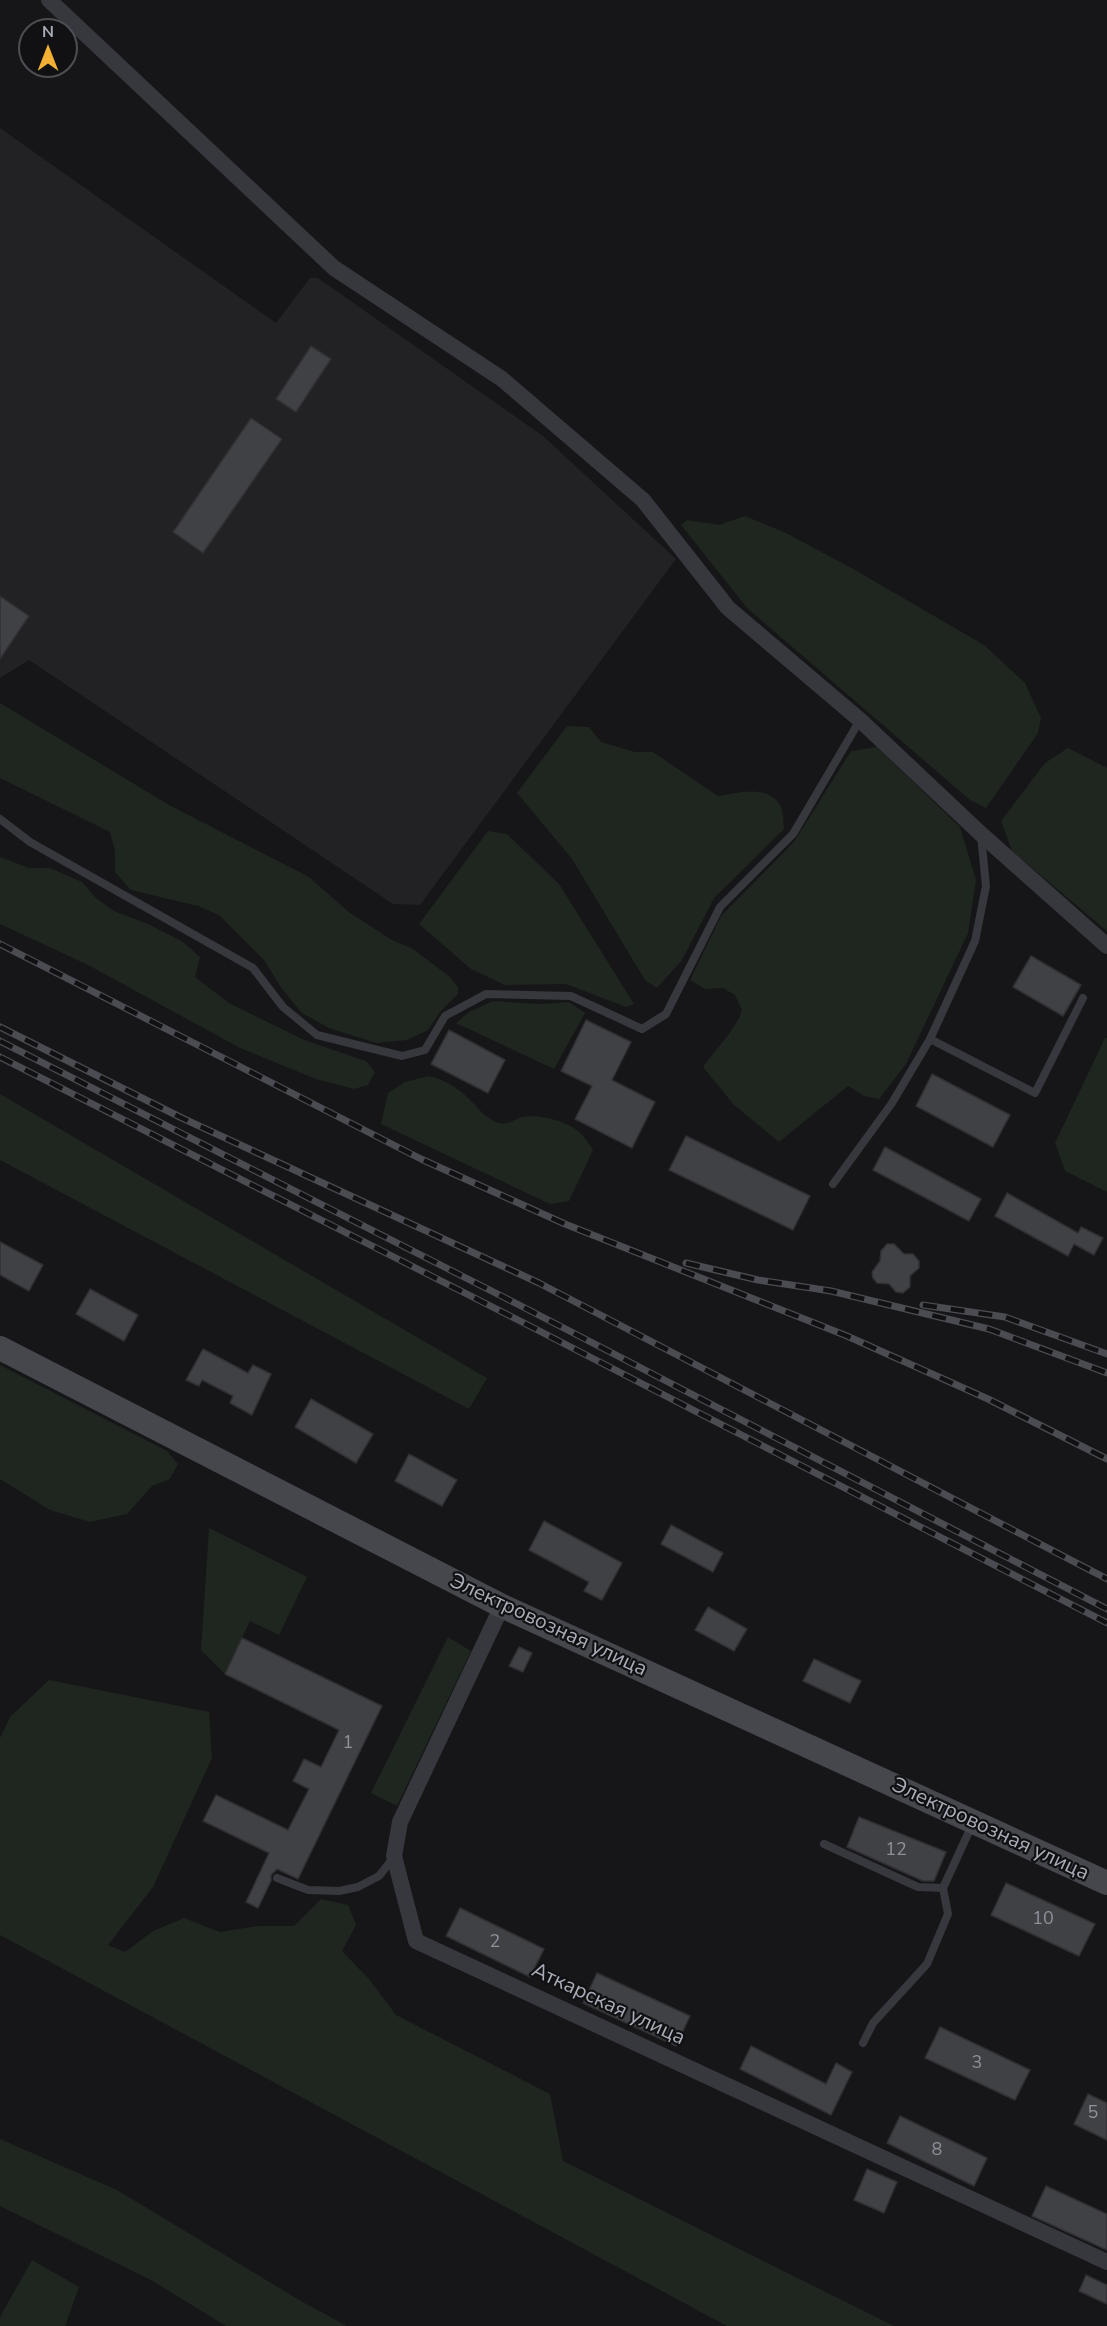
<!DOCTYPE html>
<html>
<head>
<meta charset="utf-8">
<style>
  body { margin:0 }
  #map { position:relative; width:1107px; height:2326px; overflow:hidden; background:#161618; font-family:"Nunito Sans",sans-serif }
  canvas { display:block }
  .north { position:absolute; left:18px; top:18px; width:60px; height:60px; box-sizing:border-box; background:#111113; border:2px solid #4d4f55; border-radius:50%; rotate:0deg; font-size:16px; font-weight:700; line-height:24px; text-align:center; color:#a8adb8 }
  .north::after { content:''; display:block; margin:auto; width:21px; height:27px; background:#f2b134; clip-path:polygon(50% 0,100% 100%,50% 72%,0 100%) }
</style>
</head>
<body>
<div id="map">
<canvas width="1107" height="2326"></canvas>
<div class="north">N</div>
</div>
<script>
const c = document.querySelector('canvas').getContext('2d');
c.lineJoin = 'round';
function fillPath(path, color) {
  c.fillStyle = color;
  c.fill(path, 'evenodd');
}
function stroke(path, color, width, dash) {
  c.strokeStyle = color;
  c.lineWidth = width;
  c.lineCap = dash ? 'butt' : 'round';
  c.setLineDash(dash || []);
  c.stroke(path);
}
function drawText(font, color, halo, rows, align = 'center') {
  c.font = font + ' "Nunito Sans",sans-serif';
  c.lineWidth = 4.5;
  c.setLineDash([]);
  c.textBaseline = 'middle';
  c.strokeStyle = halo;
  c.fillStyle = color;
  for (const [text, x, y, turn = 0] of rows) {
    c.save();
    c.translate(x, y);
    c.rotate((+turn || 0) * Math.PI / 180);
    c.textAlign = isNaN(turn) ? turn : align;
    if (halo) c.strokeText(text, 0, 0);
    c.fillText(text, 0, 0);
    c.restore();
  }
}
fillPath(new Path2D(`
  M 0,128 L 276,323 L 310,278 L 318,278 L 543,436 L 676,559 L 420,905 L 393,904 L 29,660 L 0,678 Z`), '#222225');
fillPath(new Path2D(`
  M 745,516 L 786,533 L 855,570 L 984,645 L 1025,683 L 1041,718 L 1038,733 L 986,808 L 970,800 L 747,608 L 681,525 L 687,520 L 719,525 Z
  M 0,703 L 169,805 L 309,877 L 350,913 L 392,940 L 413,949 L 450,977 L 458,987 L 458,994 L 440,1012 L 428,1030 L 407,1040 L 376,1043 L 329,1028 L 302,1013 L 282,989 L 264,960 L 219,915 L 198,906 L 131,890 L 115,872 L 115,851 L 110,832 L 0,778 Z
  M 567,726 L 589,727 L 601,742 L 635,752 L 653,752 L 718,796 C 737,793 768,784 780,805 C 784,811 783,822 784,829 L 714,898 L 682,960 L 657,988 L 645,980 L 572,859 L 517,793 Z
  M 877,747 L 960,827 L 976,880 L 968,933 L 906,1064 L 879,1099 L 864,1096 L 848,1086 L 779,1142 L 734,1105 L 703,1067 C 715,1050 737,1028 742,1010 L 735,995 L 723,988 L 705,989 L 690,980 L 721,916 L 794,842 L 851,751 Z
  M 1068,748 L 1107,768 L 1107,931 L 1012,851 L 1001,821 L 1045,763 Z
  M 488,831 L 507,834 L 559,884 L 634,1004 L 626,1007 L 566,984 L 505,985 L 471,969 L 419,924 Z
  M 0,857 L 29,868 L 50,868 L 82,882 L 96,898 L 114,911 L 148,924 L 183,942 L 200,957 L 195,977 L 229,1003 L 304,1040 L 366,1061 L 375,1072 L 368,1085 L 354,1089 L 316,1079 L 240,1048 L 88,965 L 0,924 Z
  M 493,1001 L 539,1004 L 569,1002 L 585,1013 L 554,1069 L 456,1023 L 469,1012 Z
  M 1105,1038 L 1107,1038 L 1107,1192 L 1065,1171 L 1055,1143 Z
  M 429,1076 C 442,1079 455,1086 465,1095 C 475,1104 484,1117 496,1122 C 506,1127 514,1119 522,1117 C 539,1114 567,1121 579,1132 C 585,1137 589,1144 593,1150 L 569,1201 L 550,1204 L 381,1124 L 388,1093 L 405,1082 Z
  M 0,1094 L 487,1378 L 469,1409 L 0,1160 Z
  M 0,1365 L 167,1451 L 178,1464 L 170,1479 L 152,1486 L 127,1514 L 90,1522 L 50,1510 L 0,1479 Z
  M 209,1528 L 307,1577 L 279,1635 L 250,1621 L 225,1674 L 201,1650 Z
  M 448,1637 L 471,1651 L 397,1806 L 371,1793 Z
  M 49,1680 L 209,1712 L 212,1758 L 153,1887 L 108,1945 L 125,1952 L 153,1931 L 184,1918 L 220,1932 L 258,1926 L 294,1926 L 321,1899 L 348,1905 L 356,1925 L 342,1951 L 369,1979 L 396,2015 L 550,2094 L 563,2161 L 894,2326 L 727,2326 L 0,1935 L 0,1738 L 10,1717 Z
  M 0,2139 L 117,2190 L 301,2301 L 347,2326 L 226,2326 L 151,2280 L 0,2206 Z
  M 32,2260 L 79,2287 L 65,2326 L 0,2326 L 0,2317 Z`), '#1e261f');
const building = new Path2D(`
  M 311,346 L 331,359 L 296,412 L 276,399 Z
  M 251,418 L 282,439 L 203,553 L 173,532 Z
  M 0,596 L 29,616 L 0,659 Z
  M 1031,956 L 1081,985 L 1063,1016 L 1013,987 Z
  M 586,1020 L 631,1042 L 612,1080 L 655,1102 L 632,1148 L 575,1119 L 592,1086 L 561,1071 Z
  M 449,1030 L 505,1060 L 488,1093 L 431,1064 Z
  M 932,1074 L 1010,1115 L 993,1147 L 916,1106 Z
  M 686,1136 L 810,1196 L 793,1230 L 669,1170 Z
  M 885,1147 L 981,1199 L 969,1221 L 873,1170 Z
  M 1007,1193 L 1078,1233 L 1081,1227 L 1103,1238 L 1094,1255 L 1074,1244 L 1068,1256 L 995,1216 Z
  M 0,1242 L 43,1265 L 29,1291 L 0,1275 Z
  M 887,1244 L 894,1244 L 904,1254 L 913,1254 L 919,1261 L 919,1268 L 910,1276 L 910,1287 L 903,1293 L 896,1292 L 889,1284 L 877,1283 L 873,1278 L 872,1272 L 880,1261 L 881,1251 Z
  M 90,1289 L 138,1315 L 124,1341 L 76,1314 Z
  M 203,1349 L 248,1373 L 253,1365 L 271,1374 L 252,1415 L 230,1403 L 233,1396 L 202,1380 L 199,1386 L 186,1380 Z
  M 311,1399 L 373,1434 L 356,1463 L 295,1427 Z
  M 409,1454 L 457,1480 L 442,1506 L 395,1481 Z
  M 544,1521 L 622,1563 L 602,1600 L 584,1591 L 589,1582 L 529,1550 Z
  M 671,1525 L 723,1553 L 713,1572 L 661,1544 Z
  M 708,1607 L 747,1629 L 734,1651 L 695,1630 Z
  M 242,1638 L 382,1706 L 298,1879 L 277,1869 L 271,1875 L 271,1881 L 258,1908 L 246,1902 L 269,1853 L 203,1821 L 216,1795 L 288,1830 L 309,1789 L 293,1781 L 304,1759 L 321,1767 L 339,1730 L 225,1674 Z
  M 519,1647 L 532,1653 L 523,1672 L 509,1666 Z
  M 814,1659 L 861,1681 L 850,1703 L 803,1681 Z
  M 859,1817 L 946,1852 L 934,1881 L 923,1881 L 847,1847 Z
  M 1006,1883 L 1095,1924 L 1079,1956 L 991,1915 Z
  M 460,1908 L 544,1949 L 530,1977 L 446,1936 Z
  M 597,1973 L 690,2016 L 676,2046 L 583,2003 Z
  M 940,2027 L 1030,2070 L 1015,2100 L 925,2058 Z
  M 751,2046 L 826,2084 L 836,2063 L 852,2072 L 831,2115 L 740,2069 Z
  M 1088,2094 L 1107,2103 L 1107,2140 L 1074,2124 Z
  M 900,2116 L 987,2158 L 974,2186 L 887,2143 Z
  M 867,2169 L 897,2182 L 884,2213 L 854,2200 Z
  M 1046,2186 L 1107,2214 L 1107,2250 L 1032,2216 Z
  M 1086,2275 L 1107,2285 L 1107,2304 L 1079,2291 Z`);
fillPath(building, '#404145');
stroke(building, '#303034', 1.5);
stroke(new Path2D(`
  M 0,819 L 30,842 L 253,968 L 283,1007 L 317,1035 L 402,1056 L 425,1050 L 445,1016 L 486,994 L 571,996 L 642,1029 L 666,1014 L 720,907 L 793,834 L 860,720
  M 930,1039 L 1035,1093 L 1083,998
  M 833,1184 L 892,1103 L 930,1039 L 975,941 L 986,886 L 981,835
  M 824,1844 L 918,1887 L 943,1888 L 972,1825
  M 277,1878 L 308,1890 L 339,1891 L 358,1887 L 379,1876 L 394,1857
  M 863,2043 L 873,2023 L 927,1964 L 948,1914 L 943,1888`), '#37383d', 8);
stroke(new Path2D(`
  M 49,0 L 334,268 L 502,379 L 643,500 L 728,608 L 860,720 L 981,834 L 1107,946
  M 502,1606 L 400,1822 L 394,1856 L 416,1941 L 1107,2262`), '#37383d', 16);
stroke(new Path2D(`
  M 0,1348 L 502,1606 L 1107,1883`), '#45474d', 24);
const rail = new Path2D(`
  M 0,944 L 421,1159 L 565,1224 L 847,1336 L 988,1399 L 1107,1459
  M 0,1027 L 182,1118 L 539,1283 L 1107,1579
  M 0,1041 L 527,1309 L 1107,1609
  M 0,1057 L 522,1322 L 1107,1623
  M 686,1263 L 758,1280 L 831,1291 L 989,1329 L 1107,1373
  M 923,1305 L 1005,1317 L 1107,1354`);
stroke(rail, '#4a4c52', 7);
stroke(rail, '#111113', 4.5, [14]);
drawText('18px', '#8e929b', null, [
  ["1",348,1744],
  ["12",896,1851],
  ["10",1043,1920],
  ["2",495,1943],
  ["3",977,2064],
  ["5",1093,2114],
  ["8",937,2151]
]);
drawText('21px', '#a8adb8', '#111113', [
  ["Электровозная улица",548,1626,25],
  ["Электровозная улица",990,1830,25],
  ["Аткарская улица",608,2005,25]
]);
</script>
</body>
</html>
